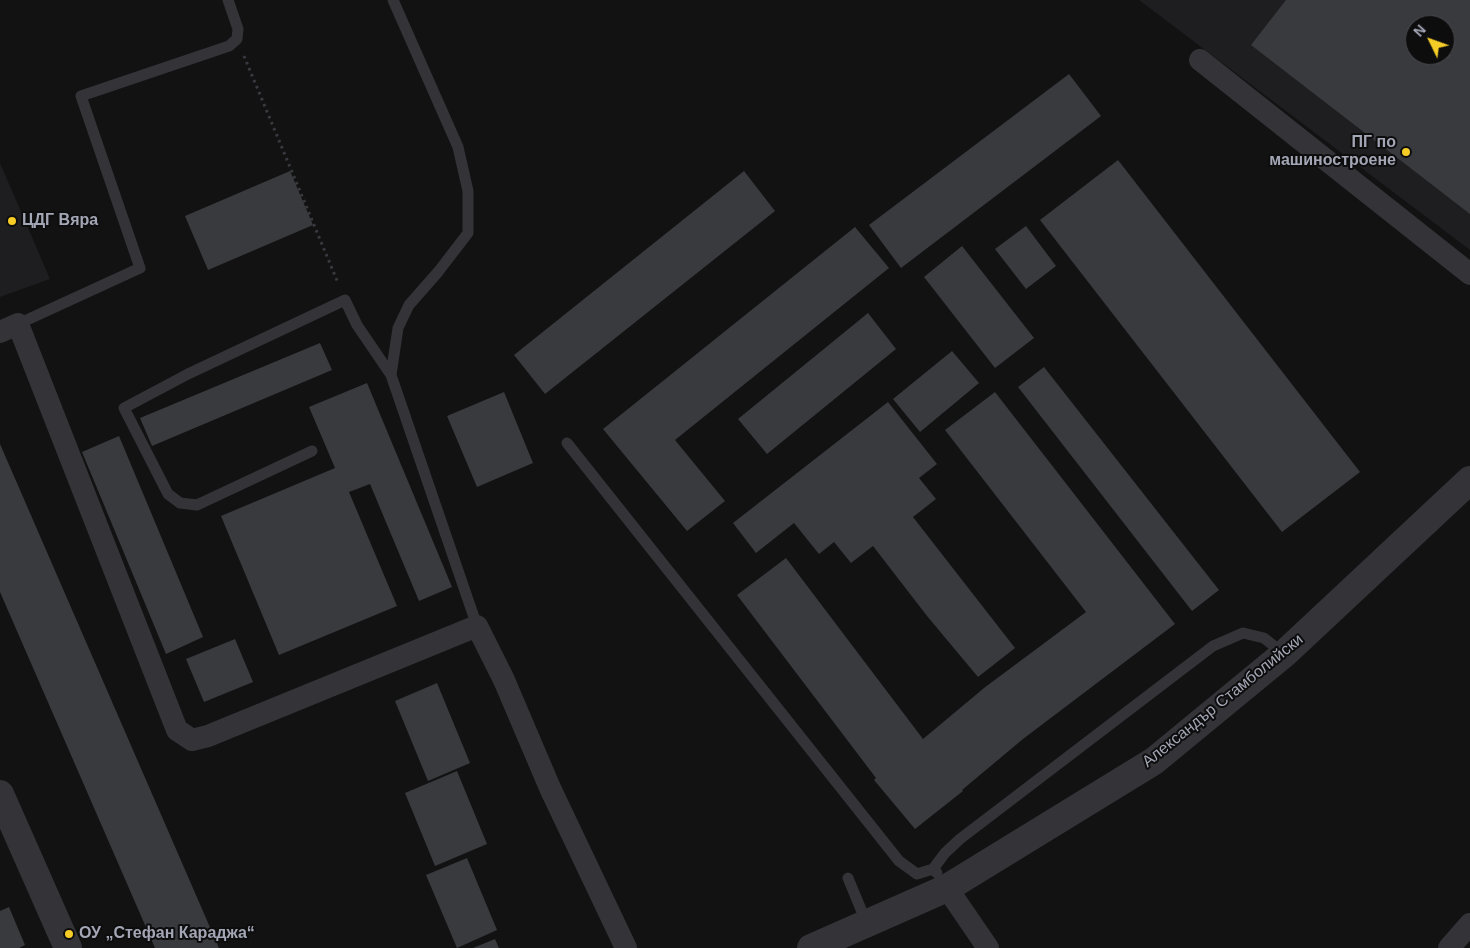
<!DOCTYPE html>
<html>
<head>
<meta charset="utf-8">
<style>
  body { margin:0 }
  #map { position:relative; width:1470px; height:948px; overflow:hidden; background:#121213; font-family:Helvetica,sans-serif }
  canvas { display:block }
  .north { position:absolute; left:1405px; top:15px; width:50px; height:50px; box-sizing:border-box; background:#0d0d0e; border:1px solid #494a50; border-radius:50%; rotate:312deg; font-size:14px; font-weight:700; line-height:20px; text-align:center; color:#a3a6b4 }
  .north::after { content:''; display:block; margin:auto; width:18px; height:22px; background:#f6cc27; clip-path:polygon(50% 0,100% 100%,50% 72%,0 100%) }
</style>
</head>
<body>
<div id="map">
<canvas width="1470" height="948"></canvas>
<div class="north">N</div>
</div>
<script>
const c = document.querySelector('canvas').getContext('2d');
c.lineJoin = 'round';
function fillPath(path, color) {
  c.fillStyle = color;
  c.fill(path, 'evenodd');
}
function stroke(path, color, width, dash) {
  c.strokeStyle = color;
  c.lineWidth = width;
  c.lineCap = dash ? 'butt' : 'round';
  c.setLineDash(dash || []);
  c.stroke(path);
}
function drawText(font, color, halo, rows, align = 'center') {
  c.font = font + ' Helvetica,sans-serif';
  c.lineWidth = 4;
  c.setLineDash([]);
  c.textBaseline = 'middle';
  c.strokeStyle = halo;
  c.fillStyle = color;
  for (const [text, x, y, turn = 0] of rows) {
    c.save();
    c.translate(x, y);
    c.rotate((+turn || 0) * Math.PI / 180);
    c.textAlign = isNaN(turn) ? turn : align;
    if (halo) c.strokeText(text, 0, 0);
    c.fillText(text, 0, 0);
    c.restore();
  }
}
fillPath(new Path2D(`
  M 1139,0 L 1470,0 L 1470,250 ZM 1415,25 L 1445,25 L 1445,55 L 1415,55 Z
  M 0,163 L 50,279 L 0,297 Z`), '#1e1e20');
fillPath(new Path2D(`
  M 1286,0 L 1470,0 L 1470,214 L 1251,45 ZM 1415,25 L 1445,25 L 1445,55 L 1415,55 Z
  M 1069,74 L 1101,116 L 901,268 L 869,225 Z
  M 1118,160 L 1360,472 L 1282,532 L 1040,220 Z
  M 290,171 L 313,225 L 208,270 L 185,216 Z
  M 744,171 L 775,211 L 545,394 L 514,355 Z
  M 1026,226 L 1056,266 L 1026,289 L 995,249 Z
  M 855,227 L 889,268 L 675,440 L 725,501 L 687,531 L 603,429 Z
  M 962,246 L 1034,338 L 995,368 L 924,277 Z
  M 868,313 L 896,349 L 767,454 L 738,419 Z
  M 320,343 L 332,370 L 152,446 L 140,418 Z
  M 952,351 L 979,383 L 920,432 L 893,399 Z
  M 1044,367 L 1219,590 L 1192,611 L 1018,387 Z
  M 367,383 L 452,587 L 419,601 L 370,484 L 349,492 L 397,606 L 279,655 L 221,516 L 335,468 L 309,407 Z
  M 504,392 L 533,463 L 477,487 L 447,416 Z
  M 995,392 L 1175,624 L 1023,739 L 962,790 L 963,791 L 915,829 L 874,780 L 876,778 L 737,595 L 786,558 L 923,739 L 984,688 L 1086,612 L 945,430 Z
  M 888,402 L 937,464 L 919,478 L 936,499 L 913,517 L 1015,648 L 978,677 L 927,616 L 873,546 L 851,563 L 834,542 L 819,554 L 794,523 L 756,553 L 733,523 Z
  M 119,436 L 203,637 L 166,654 L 82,452 Z
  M 0,444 L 219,948 L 155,948 L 0,592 Z
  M 235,639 L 253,682 L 204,702 L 186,659 Z
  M 437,683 L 470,763 L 428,781 L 395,701 Z
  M 457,771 L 487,844 L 435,866 L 405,793 Z
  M 467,858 L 497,930 L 457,948 L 426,875 Z
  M 9,907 L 25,945 L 19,948 L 0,948 L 0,911 Z
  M 495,939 L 499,948 L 473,948 Z`), '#393a3e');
stroke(new Path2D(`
  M 244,56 L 338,283`), '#393a3f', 3, [2.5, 4]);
stroke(new Path2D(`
  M 18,324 L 140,268 L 81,96 L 229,46 L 237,39 L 238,29 L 228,0
  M 391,375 L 398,328 L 409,305 L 438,272 L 468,233 L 468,191 L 458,147 L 393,0
  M 567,443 L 899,861 L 917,874 L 933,869
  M 312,451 L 197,505 L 180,503 L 168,494 L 124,408 L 188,374 L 345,300 L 357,325 L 391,375 L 477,626
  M 937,873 L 933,869 L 945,853 L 960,839 L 1213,646 L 1243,633 L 1264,638 L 1284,654
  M 848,878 L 867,924`), '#333338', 11);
stroke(new Path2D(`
  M 1200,60 L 1470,274
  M 0,332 L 18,324 L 177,730 L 192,740 L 208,736 L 477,626 L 504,680 L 550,788 L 626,948
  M 947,888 L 988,948
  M 1449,948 L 1470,924`), '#333338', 22);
stroke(new Path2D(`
  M 0,794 L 68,948
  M 811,948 L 947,888 L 1154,761 L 1284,654 L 1470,480`), '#333338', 28);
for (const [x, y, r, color] of [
  [1406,152,5,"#f6cc27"],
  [12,221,5,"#f6cc27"],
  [69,934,5,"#f6cc27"]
]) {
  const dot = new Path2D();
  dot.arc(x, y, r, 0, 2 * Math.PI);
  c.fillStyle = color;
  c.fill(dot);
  stroke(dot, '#0d0d0e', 2);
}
drawText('bold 16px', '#a3a6b4', '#0d0d0e', [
  ["ПГ по",1396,143,"right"],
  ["машиностроене",1396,161,"right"],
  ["ЦДГ Вяра",22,221],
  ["ОУ „Стефан Караджа“",79,934]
], 'left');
drawText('16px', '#a3a6b4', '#0d0d0e', [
  ["Александър Стамболийски",1223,701,-39]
]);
</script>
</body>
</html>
